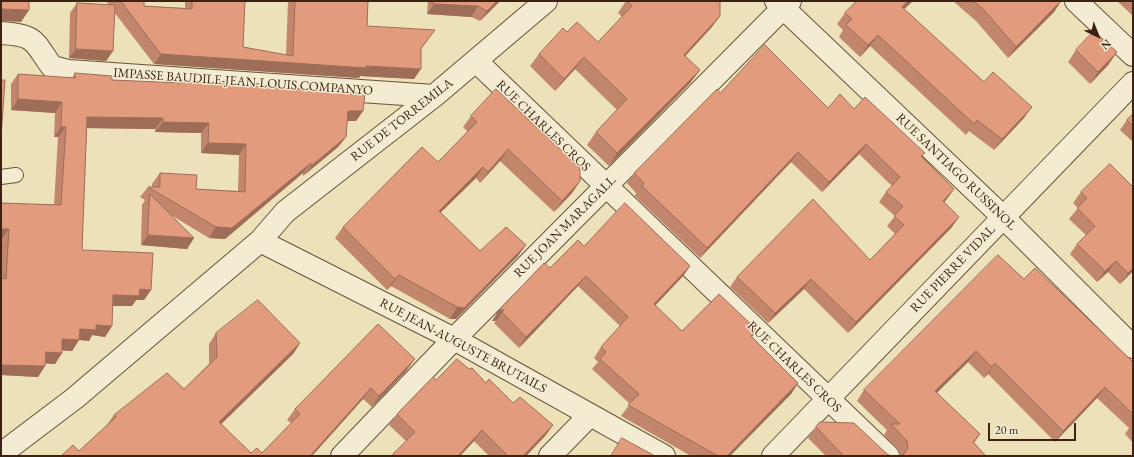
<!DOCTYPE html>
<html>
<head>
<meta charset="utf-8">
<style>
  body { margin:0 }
  #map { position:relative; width:1134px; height:457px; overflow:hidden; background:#ece1b9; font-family:"EB Garamond",serif }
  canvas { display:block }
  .frame { position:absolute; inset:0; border:2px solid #3b2213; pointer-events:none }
  .north { position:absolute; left:1078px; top:16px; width:40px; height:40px; -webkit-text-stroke:3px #f3ecd2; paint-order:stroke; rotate:137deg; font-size:11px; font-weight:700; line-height:16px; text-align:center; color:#3b2213 }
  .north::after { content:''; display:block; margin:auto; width:14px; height:18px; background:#3b2213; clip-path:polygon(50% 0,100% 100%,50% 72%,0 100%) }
  .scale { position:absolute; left:988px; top:423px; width:88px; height:18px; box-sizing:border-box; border:2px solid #3b2213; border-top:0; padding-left:5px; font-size:12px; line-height:14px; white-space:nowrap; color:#3b2213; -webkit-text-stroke:3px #f3ecd2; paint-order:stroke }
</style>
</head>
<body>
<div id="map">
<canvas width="1134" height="457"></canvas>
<div class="frame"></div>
<div class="north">N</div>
<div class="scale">20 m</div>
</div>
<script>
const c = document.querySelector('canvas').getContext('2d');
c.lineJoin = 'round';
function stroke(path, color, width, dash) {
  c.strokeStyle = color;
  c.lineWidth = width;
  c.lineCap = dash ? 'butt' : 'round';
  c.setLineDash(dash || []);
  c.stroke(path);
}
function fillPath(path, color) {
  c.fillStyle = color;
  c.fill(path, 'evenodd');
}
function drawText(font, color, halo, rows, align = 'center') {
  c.font = font + ' "EB Garamond",serif';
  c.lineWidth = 3;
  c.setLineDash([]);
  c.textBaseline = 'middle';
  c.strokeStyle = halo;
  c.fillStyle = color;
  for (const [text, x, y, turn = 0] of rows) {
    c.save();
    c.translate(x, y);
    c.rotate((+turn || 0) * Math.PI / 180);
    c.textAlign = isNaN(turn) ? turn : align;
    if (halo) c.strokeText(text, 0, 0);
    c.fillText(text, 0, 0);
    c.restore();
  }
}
const lane = new Path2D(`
  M 1,177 L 16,175`);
const street = new Path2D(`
  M 776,1 L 1003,217 L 1133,347
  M 1076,1 L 1133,55
  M 1,33 C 37,35 33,41 52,67 L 68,71 L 434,96
  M 476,61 L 888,456
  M 260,241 L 454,339 L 664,456
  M 1,454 L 75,398 L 260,241 L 285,212 L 434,96 L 546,1
  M 342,456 L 454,339 L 790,1
  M 550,456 L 590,415
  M 773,456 L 1133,83`);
stroke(lane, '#67523c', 16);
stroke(street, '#67523c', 24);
stroke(lane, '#f3ecd2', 14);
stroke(street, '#f3ecd2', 22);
fillPath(new Path2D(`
  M 106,1 L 144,1 L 144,6 L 185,8 L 185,1 L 245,1 L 243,47 L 286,55 L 288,1 L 368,1 L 367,26 L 428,40 L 421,49 L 414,79 L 360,76 L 359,78 L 154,64 L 114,12 L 113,51 L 106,61 L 69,58 L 70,13 L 77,3 L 109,5 Z
  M 428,1 L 500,1 L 480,21 L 471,17 L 427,14 Z
  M 626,1 L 720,16 L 711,28 L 685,56 L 691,82 L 609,166 L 587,145 L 596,132 L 617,110 L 575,69 L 555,91 L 530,66 L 539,54 L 567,32 L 598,42 L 622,17 L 618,13 Z
  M 857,1 L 913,1 L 904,9 L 1024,118 L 994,150 L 969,131 L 966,135 L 870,46 L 860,57 L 839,37 L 843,30 L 837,24 L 845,13 Z
  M 953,1 L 1061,1 L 1054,12 L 1008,58 L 976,21 Z
  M 1117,1 L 1133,1 L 1133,16 Z
  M 1076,50 L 1109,64 L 1090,84 L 1068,62 Z
  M 75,73 L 112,80 L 180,83 L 181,80 L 363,111 L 356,121 L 347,121 L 346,137 L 338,147 L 303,176 L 303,173 L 225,239 L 209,238 L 171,215 L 194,238 L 187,249 L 141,245 L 142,205 L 145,200 L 140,197 L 148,187 L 152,187 L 152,184 L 160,173 L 196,189 L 238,191 L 239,155 L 201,153 L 201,133 L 155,132 L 155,129 L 87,128 L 82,250 L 151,290 L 144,300 L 136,300 L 132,306 L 112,306 L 112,326 L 105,337 L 92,335 L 89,341 L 79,340 L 72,351 L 62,350 L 62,353 L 55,364 L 45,363 L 45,366 L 38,377 L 1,375 L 1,203 L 54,205 L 58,137 L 54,137 L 55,113 L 11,110 L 11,84 L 18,74 L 72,78 Z
  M 720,93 L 828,108 L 854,109 L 922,157 L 954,189 L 944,202 L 952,227 L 848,333 L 804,289 L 768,323 L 730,287 L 737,277 L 870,260 L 895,234 L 887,226 L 895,216 L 879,202 L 886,192 L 892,186 L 859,154 L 822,192 L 791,162 L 700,258 L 635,196 L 636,193 L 627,183 L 634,173 Z
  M 1133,114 L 1133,142 L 1120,130 L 1127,120 Z
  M 471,116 L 580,181 L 572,193 L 554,212 L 500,161 L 480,183 L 476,178 L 440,213 L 480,251 L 518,256 L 456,319 L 450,319 L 391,286 L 387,290 L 335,238 L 343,227 L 438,162 L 468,132 L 463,127 Z
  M 1110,164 L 1133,271 L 1120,284 L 1108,272 L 1097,282 L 1070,254 L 1077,244 L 1086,235 L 1069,219 L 1078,208 L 1073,203 L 1081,192 Z
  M 584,246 L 690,266 L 683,276 L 655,306 L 682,331 L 757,330 L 752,337 L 798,383 L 791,394 L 730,456 L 691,456 L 621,416 L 630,404 L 592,369 L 598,362 L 594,358 L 601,347 L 620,326 L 578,286 L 519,348 L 494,323 L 496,321 L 492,321 L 550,268 Z
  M 1024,279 L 1133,362 L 1133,443 L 1125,434 L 1129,428 L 1097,398 L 1055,442 L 988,374 L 984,378 L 968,362 L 937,393 L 980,434 L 974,443 L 986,456 L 900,456 L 900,452 L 884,435 L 887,430 L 857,401 L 864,390 Z
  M 216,333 L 300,343 L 293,354 L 221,424 L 251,453 L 262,453 L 291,423 L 287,420 L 295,409 L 407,370 L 372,407 L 363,399 L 312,456 L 61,456 L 79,451 L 106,426 L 114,415 L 184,389 L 209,364 L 209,344 Z
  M 436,380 L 486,383 L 513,403 L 553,425 L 545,436 L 526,456 L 489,456 L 474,441 L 460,456 L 391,456 L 406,441 L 389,425 L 397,414 Z
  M 816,427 L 887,454 L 891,456 L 826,456 L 808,438 Z`), '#c2866c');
fillPath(new Path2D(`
  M 497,1 L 500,1 L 480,21 L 487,11 Z
  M 908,1 L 913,1 L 894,18 L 902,7 Z
  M 1061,1 L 1054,12 L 1008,58 L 1016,47 Z
  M 434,4 L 478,6 L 471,17 L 427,14 Z
  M 1,9 L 29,10 L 21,22 L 1,21 Z
  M 720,16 L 711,28 L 675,67 L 684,55 Z
  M 878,35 L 870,46 L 860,57 L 868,45 Z
  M 76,49 L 113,51 L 106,61 L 69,58 Z
  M 1117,52 L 1109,64 L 1090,84 L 1098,72 Z
  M 161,54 L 366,66 L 421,69 L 414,79 L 360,76 L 359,78 L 154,64 Z
  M 584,57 L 575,69 L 555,91 L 564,79 Z
  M 700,70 L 691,82 L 609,166 L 617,153 Z
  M 18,99 L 62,102 L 55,113 L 11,110 Z
  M 1032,107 L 1024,118 L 994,150 L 1002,139 Z
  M 348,111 L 363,111 L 356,121 L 340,121 Z
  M 87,117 L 163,118 L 155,129 L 80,128 Z
  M 163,122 L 209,123 L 201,133 L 155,132 Z
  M 61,127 L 66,127 L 58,137 L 54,137 Z
  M 346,137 L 338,147 L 303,176 L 311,166 Z
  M 208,143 L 246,144 L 239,155 L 201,153 Z
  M 866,144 L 859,154 L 822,192 L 829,182 Z
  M 508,149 L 500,161 L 480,183 L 488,172 Z
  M 798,152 L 791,162 L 700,258 L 707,248 Z
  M 311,163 L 303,173 L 225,239 L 209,238 L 216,227 Z
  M 483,167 L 476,178 L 431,222 L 439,211 Z
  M 580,181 L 572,193 L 554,212 L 562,201 Z
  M 954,189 L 947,199 L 936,211 L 943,201 Z
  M 959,217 L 952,227 L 848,333 L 856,322 Z
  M 1,229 L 9,229 L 1,240 Z
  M 148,235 L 194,238 L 187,249 L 141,245 Z
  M 526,245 L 518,256 L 456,319 L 450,319 L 457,307 Z
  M 1116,261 L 1108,272 L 1097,282 L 1105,271 Z
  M 690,266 L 683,276 L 646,315 L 654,304 Z
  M 1133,268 L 1133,271 L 1120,284 L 1128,273 Z
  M 399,275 L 391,286 L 387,290 L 395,279 Z
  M 586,276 L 578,286 L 519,348 L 526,337 Z
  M 811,279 L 804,289 L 768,323 L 775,313 Z
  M 140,289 L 151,290 L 144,300 L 136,300 L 132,306 L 105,306 L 113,295 Z
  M 499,310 L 504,310 L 496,321 L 492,321 Z
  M 96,325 L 112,326 L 105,337 L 92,335 L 89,341 L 73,339 L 80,329 Z
  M 757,330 L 749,340 L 751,336 Z
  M 62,339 L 79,340 L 72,351 L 55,350 Z
  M 300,343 L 293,354 L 212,433 L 219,422 Z
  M 976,351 L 968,362 L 927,402 L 935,391 Z
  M 46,352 L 62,353 L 55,364 L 38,363 Z
  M 415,359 L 407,370 L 372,407 L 379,396 Z
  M 995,363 L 988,374 L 984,378 L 992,367 Z
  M 1,365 L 45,366 L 38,377 L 1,375 Z
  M 798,383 L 791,394 L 730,456 L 727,456 Z
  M 1105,387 L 1097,398 L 1055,442 L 1063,431 Z
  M 371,388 L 363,399 L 312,456 L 310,456 Z
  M 553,425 L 545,436 L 526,456 L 523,456 Z
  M 482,430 L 474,441 L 460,456 L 458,456 Z
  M 980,434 L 972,445 L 973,442 Z`), '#9e6d58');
const building = new Path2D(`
  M 1,1 L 29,1 L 29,10 L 1,9 Z
  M 121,1 L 144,1 L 144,6 L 192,9 L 192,1 L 245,1 L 243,47 L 293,56 L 295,1 L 368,1 L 367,26 L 435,30 L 421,48 L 421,69 L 366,66 L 366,68 L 161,54 Z
  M 434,1 L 497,1 L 487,11 L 478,6 L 434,4 Z
  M 627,1 L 720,1 L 720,16 L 684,55 L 700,70 L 617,153 L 596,132 L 627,99 L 584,57 L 564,79 L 539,54 L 563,28 L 567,32 L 577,22 L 598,42 L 632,6 Z
  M 857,1 L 908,1 L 902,7 L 984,82 L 993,72 L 1032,107 L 1002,139 L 977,120 L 974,124 L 878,35 L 868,45 L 846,25 L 852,19 L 845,13 Z
  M 974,1 L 1061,1 L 1016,47 L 984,10 Z
  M 77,3 L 115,5 L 113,51 L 76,49 Z
  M 1094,31 L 1117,52 L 1098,72 L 1076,50 Z
  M 765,45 L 828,108 L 840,94 L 854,109 L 865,97 L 925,153 L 921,156 L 954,189 L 943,201 L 959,217 L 856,322 L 811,279 L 775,313 L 737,277 L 813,199 L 870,260 L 904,225 L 894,216 L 903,206 L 886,192 L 900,177 L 866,144 L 829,182 L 798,152 L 707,248 L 642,186 L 644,183 L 634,173 L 717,89 L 720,93 Z
  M 75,73 L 112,76 L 112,80 L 183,83 L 181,80 L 365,93 L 363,111 L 348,111 L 346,137 L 311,166 L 311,163 L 232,228 L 216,227 L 148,187 L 160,187 L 160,173 L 197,175 L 196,189 L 245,192 L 246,144 L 208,143 L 209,123 L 163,122 L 163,118 L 87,117 L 82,250 L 153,253 L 151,290 L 140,289 L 139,296 L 113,295 L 112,326 L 96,325 L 96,330 L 80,329 L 79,340 L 62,339 L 62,353 L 46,352 L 45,366 L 1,365 L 1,278 L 6,279 L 9,229 L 1,229 L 1,203 L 61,205 L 66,127 L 61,127 L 62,102 L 18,99 L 18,74 L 75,78 Z
  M 1,80 L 5,80 L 1,138 Z
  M 496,89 L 580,168 L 580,181 L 562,201 L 508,149 L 488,172 L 483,167 L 439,211 L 480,251 L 506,227 L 526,245 L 464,308 L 457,307 L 399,275 L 395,279 L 343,227 L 422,147 L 438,162 L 477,122 L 471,116 Z
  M 1133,114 L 1133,126 L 1127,120 Z
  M 1110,164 L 1133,187 L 1133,268 L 1128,273 L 1116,261 L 1105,271 L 1077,244 L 1095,226 L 1077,208 L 1087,198 L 1081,192 Z
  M 150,194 L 194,238 L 148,235 Z
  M 625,203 L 690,266 L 654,304 L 682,331 L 719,294 L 757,330 L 751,336 L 798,383 L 727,456 L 718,456 L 628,405 L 639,394 L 600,359 L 606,352 L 601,347 L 628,317 L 586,276 L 526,337 L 502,312 L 504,310 L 499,310 L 544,263 L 550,268 L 578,240 L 584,246 Z
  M 998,255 L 1024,279 L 1035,268 L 1133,362 L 1133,414 L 1105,387 L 1063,431 L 995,363 L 992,367 L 976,351 L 935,391 L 980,434 L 973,442 L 986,456 L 901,456 L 904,454 L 908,448 L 907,441 L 891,424 L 900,424 L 864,390 Z
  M 258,300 L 300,343 L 219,422 L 251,453 L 257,448 L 262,453 L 300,414 L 295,409 L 378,324 L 415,359 L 379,396 L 371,388 L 310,456 L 61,456 L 73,445 L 79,451 L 116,417 L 114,415 L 167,373 L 184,389 L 217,357 L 216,333 Z
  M 457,359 L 469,369 L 472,368 L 486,383 L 489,379 L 513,403 L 520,397 L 553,425 L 523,456 L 508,456 L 482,430 L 458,456 L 395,456 L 393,454 L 415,432 L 397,414 L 433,377 L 436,380 Z
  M 820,422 L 854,423 L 887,454 L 891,456 L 844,456 L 816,427 Z
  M 622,438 L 653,455 L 652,456 L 611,456 Z`);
fillPath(building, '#e29c7d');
stroke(building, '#9e6d58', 1);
drawText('13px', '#3b2213', '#f3ecd2', [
  ["IMPASSE BAUDILE-JEAN-LOUIS COMPANYO",243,82,4],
  ["RUE DE TORREMILA",402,120,-38],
  ["RUE CHARLES CROS",543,126,44],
  ["RUE SANTIAGO RUSSINOL",956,172,44],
  ["RUE JOAN MARAGALL",565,227,-45],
  ["RUE PIERRE VIDAL",953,269,-46],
  ["RUE JEAN-AUGUSTE BRUTAILS",463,346,28],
  ["RUE CHARLES CROS",794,367,44]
]);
</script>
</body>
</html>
